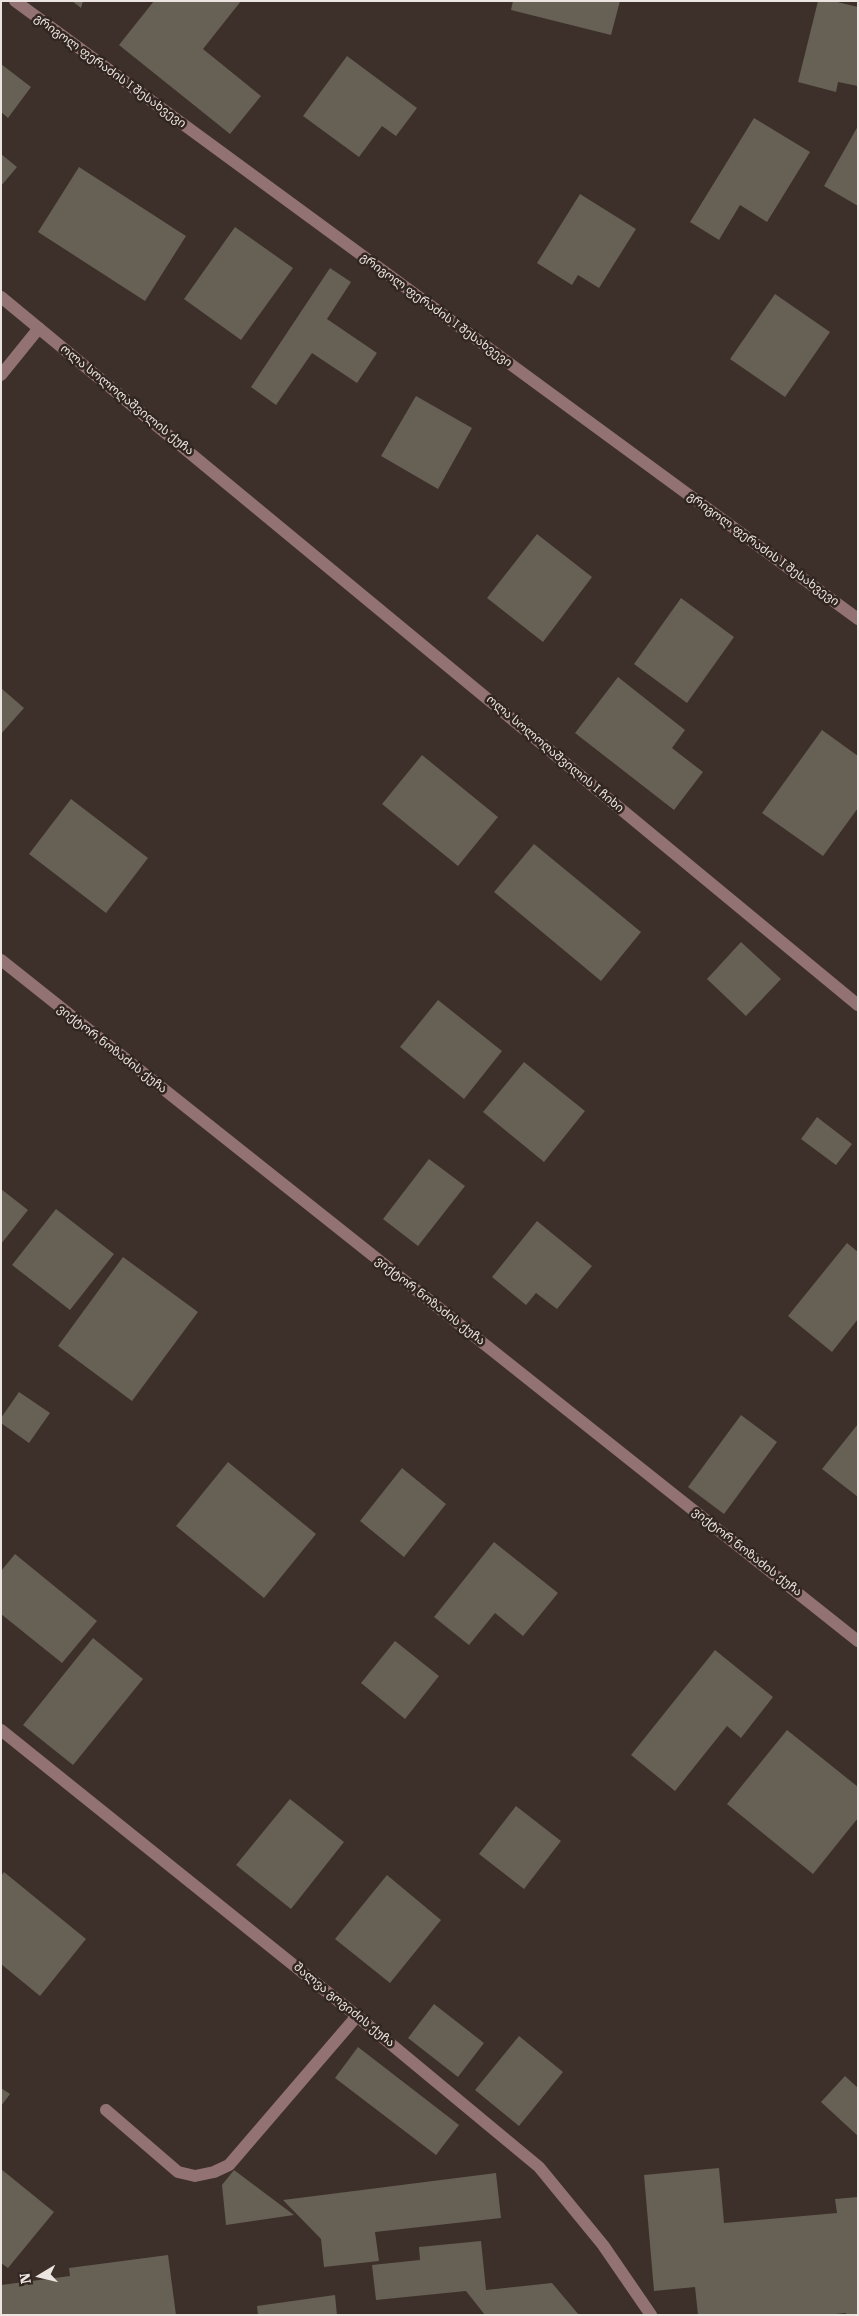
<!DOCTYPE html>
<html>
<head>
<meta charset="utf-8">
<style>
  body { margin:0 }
  #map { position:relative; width:859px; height:2316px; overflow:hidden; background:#3d302a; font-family:"Roboto Serif",serif }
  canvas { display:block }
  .frame { position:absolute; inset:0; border:2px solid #ece4e0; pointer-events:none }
  .north { position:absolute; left:15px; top:2251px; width:50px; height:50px; -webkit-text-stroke:4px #322620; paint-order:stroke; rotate:261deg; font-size:14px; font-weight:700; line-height:20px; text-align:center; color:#ece4e0 }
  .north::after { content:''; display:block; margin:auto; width:18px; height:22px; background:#ece4e0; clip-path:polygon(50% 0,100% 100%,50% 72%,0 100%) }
</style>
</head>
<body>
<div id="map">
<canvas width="859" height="2316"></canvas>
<div class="frame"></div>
<div class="north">N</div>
</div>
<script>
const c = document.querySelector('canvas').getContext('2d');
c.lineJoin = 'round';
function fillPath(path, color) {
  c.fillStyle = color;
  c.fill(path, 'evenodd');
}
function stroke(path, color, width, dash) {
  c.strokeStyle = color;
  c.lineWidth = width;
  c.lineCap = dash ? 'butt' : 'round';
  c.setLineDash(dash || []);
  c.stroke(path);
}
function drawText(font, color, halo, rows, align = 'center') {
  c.font = font + ' "Roboto Serif","Noto Sans Georgian",serif';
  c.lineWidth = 5;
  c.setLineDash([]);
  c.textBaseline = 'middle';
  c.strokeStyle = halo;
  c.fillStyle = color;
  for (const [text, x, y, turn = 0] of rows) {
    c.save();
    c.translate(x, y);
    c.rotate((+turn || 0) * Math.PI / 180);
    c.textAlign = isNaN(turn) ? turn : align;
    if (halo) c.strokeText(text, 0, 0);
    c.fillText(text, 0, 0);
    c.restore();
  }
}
fillPath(new Path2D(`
  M 72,1 L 83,1 L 81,8 Z
  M 154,1 L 241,1 L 203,49 L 261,96 L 230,134 L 119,45 Z
  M 513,1 L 620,1 L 611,35 L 511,10 Z
  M 818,1 L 833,1 L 858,7 L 858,86 L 838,82 L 836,92 L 798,82 Z
  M 347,56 L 417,108 L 396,136 L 382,126 L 359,157 L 303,116 Z
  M 1,64 L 31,87 L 8,118 L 1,112 Z
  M 754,118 L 810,152 L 767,222 L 740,205 L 719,240 L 690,222 Z
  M 858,126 L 858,206 L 824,186 Z
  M 1,154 L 17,167 L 1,186 Z
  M 79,167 L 186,236 L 145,301 L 38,232 Z
  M 580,194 L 636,229 L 599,288 L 578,275 L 572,285 L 537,263 Z
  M 235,227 L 293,268 L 241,340 L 184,299 Z
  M 330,268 L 351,282 L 327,319 L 377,353 L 357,383 L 312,353 L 276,405 L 251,387 Z
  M 775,294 L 830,332 L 785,397 L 730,359 Z
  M 416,396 L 472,428 L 438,489 L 381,456 Z
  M 537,534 L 592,577 L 543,642 L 487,598 Z
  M 681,598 L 734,637 L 687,703 L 634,664 Z
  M 618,677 L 685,730 L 672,748 L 703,772 L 674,810 L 575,733 Z
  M 1,688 L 24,708 L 1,734 Z
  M 822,730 L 858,756 L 858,808 L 823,856 L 762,813 Z
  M 422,755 L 498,817 L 458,866 L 382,804 Z
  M 71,799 L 148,858 L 106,913 L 29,854 Z
  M 534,844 L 641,932 L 601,981 L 494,892 Z
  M 741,942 L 781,979 L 746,1016 L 707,979 Z
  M 438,1000 L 502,1051 L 464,1099 L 400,1047 Z
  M 524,1062 L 585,1111 L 544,1162 L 483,1112 Z
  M 817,1117 L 852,1144 L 836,1165 L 801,1139 Z
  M 429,1159 L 465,1186 L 418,1246 L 383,1219 Z
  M 1,1189 L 28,1210 L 1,1244 Z
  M 56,1209 L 114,1254 L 70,1310 L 12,1265 Z
  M 537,1221 L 592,1266 L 557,1309 L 536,1293 L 526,1305 L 492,1277 Z
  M 847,1243 L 858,1252 L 858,1319 L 832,1352 L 788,1316 Z
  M 123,1257 L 198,1312 L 132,1401 L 58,1346 Z
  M 19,1392 L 50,1413 L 29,1443 L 1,1423 L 1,1418 Z
  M 741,1415 L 777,1442 L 724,1514 L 688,1487 Z
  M 858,1424 L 858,1497 L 822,1469 Z
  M 228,1462 L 316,1534 L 264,1598 L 176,1526 Z
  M 402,1468 L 446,1504 L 404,1557 L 360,1521 Z
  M 494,1542 L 558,1593 L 523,1636 L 495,1613 L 469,1645 L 434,1617 Z
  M 15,1554 L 97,1621 L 62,1663 L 1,1614 L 1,1571 Z
  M 93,1638 L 143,1679 L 73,1765 L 23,1725 Z
  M 395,1641 L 439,1676 L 405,1719 L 361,1683 Z
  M 715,1650 L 773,1697 L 741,1738 L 727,1726 L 675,1791 L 631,1755 Z
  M 787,1730 L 858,1787 L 858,1818 L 813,1874 L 727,1804 Z
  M 290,1799 L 344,1842 L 291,1909 L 236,1865 Z
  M 516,1806 L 561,1841 L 524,1889 L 479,1854 Z
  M 4,1872 L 86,1939 L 40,1996 L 1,1964 L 1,1876 Z
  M 387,1875 L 441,1920 L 390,1983 L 335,1939 Z
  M 434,2004 L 484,2043 L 458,2077 L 408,2038 Z
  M 519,2036 L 563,2072 L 519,2126 L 475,2090 Z
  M 358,2047 L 459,2125 L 436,2155 L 335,2078 Z
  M 845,2076 L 858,2088 L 858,2136 L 821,2102 Z
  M 1,2088 L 10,2094 L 1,2106 Z
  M 719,2168 L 724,2223 L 837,2213 L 835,2199 L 858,2197 L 858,2315 L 846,2315 L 846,2313 L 824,2315 L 698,2315 L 695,2287 L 654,2291 L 644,2175 Z
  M 1,2169 L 54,2212 L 8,2268 L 1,2263 Z
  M 234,2170 L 294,2215 L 226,2225 L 222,2185 Z
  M 496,2173 L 501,2218 L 375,2232 L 379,2261 L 324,2267 L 321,2239 L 283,2200 Z
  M 481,2241 L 486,2290 L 552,2283 L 579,2315 L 485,2315 L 466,2291 L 376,2300 L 372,2265 L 420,2260 L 419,2247 Z
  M 168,2255 L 176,2315 L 1,2315 L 1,2285 L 70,2276 L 69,2268 Z
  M 335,2295 L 337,2315 L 258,2315 L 257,2306 Z`), '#676054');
stroke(new Path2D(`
  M 15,1 L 858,619
  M 1,297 L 858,1005
  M 1,375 L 39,328
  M 1,960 L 858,1641
  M 1,1730 L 357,2016 L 539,2167 L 603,2245 L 651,2315
  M 106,2110 L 178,2172 L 195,2176 L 214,2172 L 229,2165 L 357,2016`), '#937274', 12);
drawText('12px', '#ece4e0', '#322620', [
  ["გრიგოლ ფერაძის I შესახვევი",110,71,36],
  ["გრიგოლ ფერაძის I შესახვევი",436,310,36],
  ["ოლა სოლოღაშვილის ქუჩა",127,400,39],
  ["გრიგოლ ფერაძის I შესახვევი",763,549,36],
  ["ოლა სოლოღაშვილის I ჩიხი",555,754,40],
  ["ვიქტორ ნოზაძის ქუჩა",112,1049,38],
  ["ვიქტორ ნოზაძის ქუჩა",430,1301,38],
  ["ვიქტორ ნოზაძის ქუჩა",747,1552,38],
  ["შალვა გოგიძის ქუჩა",344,2005,39]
]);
</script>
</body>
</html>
